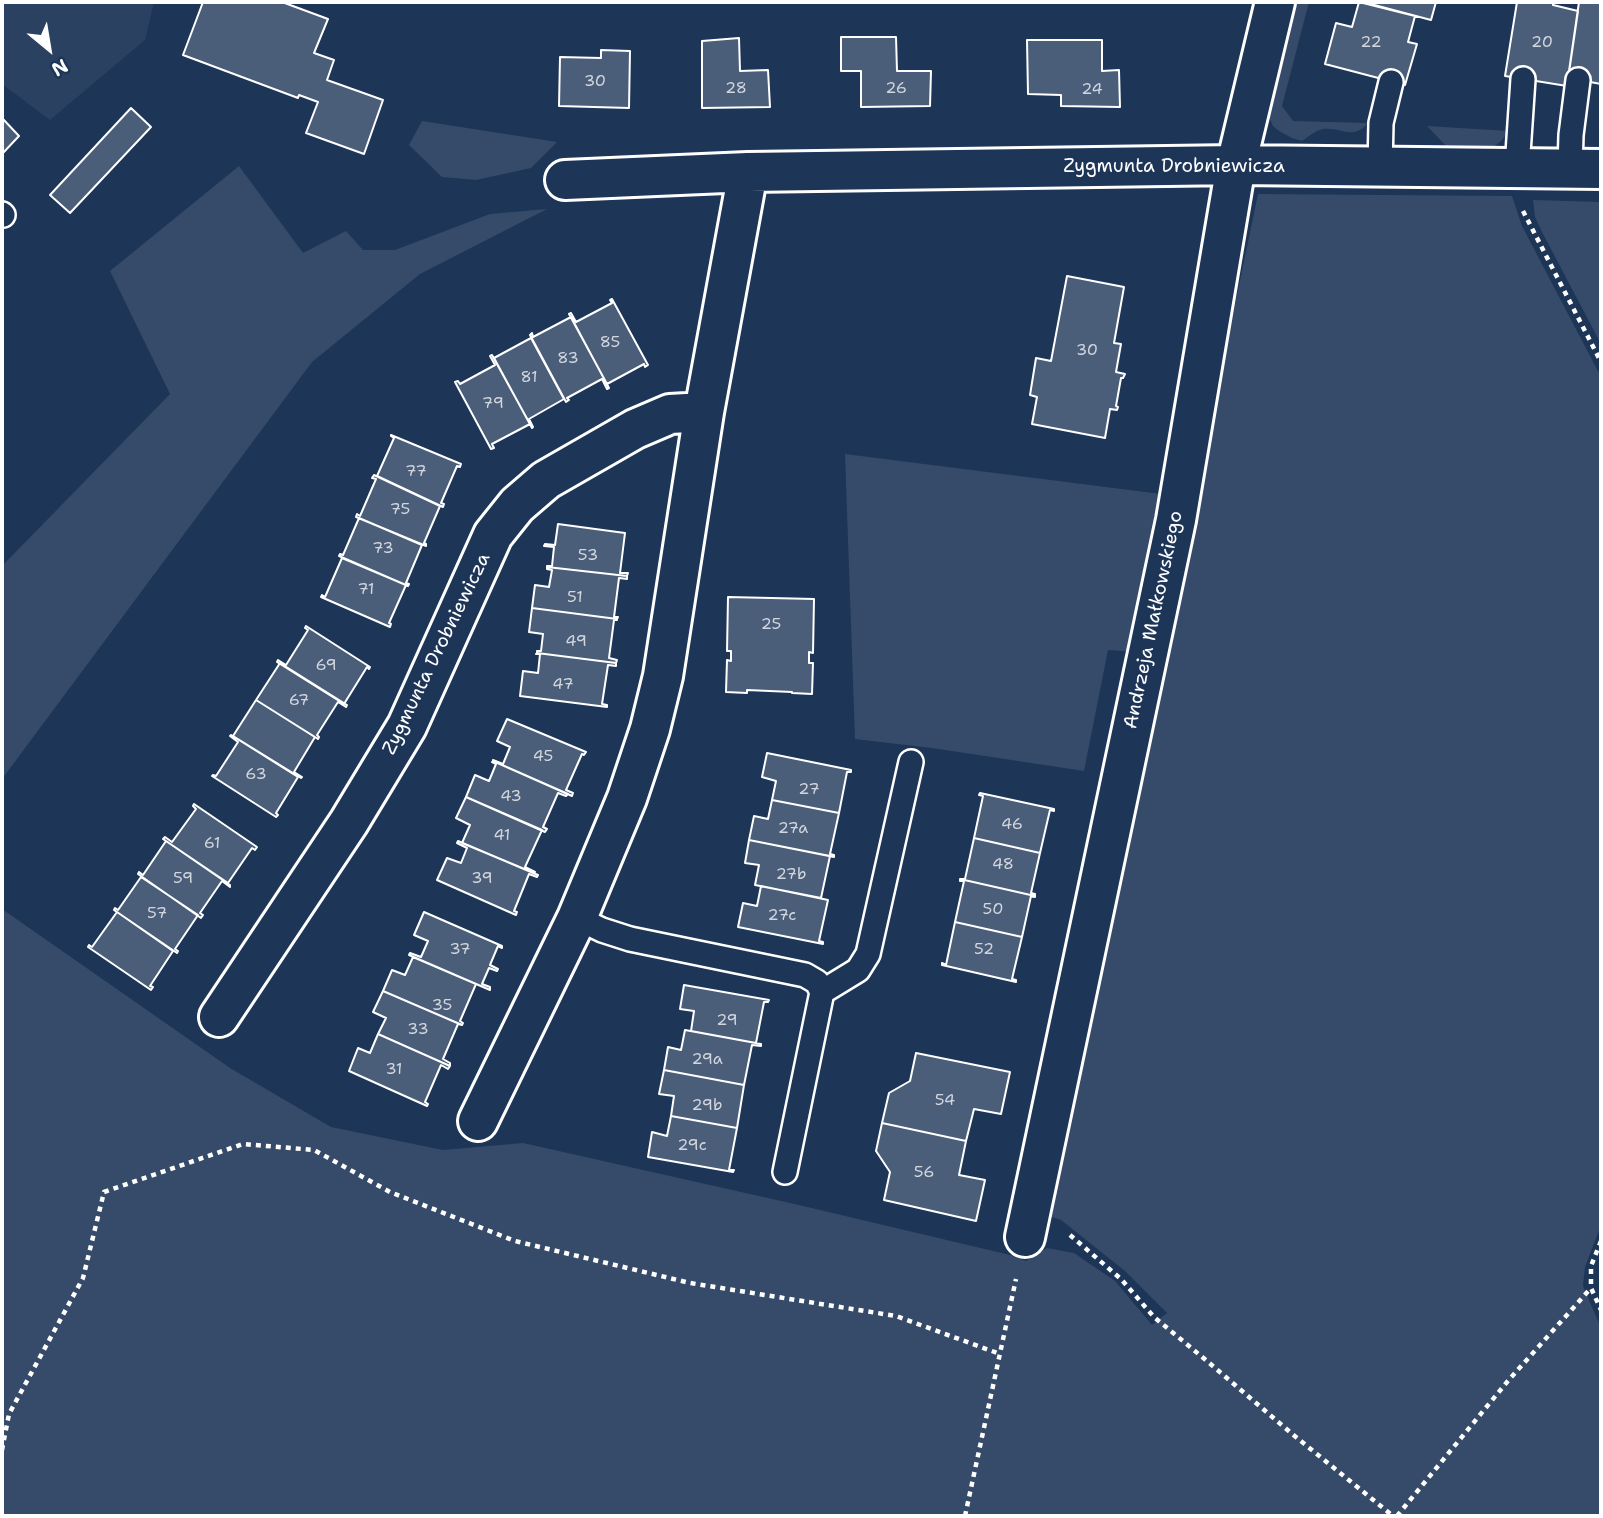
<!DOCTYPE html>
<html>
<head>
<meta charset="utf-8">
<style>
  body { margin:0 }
  #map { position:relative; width:1603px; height:1518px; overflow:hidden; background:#1d3557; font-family:"Shantell Sans",sans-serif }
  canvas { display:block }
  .frame { position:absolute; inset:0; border:4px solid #fff; pointer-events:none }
  .north { position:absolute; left:14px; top:14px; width:70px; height:70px; -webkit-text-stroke:5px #1d3557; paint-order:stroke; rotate:150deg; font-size:19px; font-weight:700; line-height:28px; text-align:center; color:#fff }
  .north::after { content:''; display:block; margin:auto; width:24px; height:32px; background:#fff; clip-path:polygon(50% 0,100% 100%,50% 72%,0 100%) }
</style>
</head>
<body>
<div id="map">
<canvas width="1603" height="1518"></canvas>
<div class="frame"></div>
<div class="north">N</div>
</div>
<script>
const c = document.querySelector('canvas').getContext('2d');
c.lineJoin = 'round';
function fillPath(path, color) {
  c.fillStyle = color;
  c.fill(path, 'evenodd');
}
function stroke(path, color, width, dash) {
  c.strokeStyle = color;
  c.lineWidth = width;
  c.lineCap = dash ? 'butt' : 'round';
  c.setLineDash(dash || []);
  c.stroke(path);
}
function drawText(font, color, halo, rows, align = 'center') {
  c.font = font + ' "Shantell Sans",sans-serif';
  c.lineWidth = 5;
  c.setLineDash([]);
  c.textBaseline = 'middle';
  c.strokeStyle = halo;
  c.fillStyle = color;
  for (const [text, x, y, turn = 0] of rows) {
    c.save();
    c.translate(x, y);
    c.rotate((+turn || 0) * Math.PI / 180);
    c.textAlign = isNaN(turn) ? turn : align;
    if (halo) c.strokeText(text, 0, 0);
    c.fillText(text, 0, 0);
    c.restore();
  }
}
fillPath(new Path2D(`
  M 2,2 L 154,2 L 145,40 L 50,120 L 2,84 Z`), '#2a4161');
fillPath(new Path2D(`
  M 1287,2 L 1309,2 L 1282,106 L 1293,121 L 1368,123 C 1353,141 1342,127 1323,129 C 1316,130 1308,137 1302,141 L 1292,138 L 1279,131 L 1273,126 L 1268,115 L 1265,97 Z
  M 422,121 L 557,142 L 531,168 L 476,180 L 442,177 L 409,145 Z
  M 1427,126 L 1508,131 C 1496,155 1473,151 1450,150 Z
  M 239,166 L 303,253 L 346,231 L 363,250 L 395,250 L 490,214 L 547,209 L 420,274 L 312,362 L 2,779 L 2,566 L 170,394 L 110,271 Z
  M 1258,194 L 1512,196 L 1522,226 L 1601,377 L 1601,1225 L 1585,1267 L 1583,1286 L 1601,1328 L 1601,1516 L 2,1516 L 2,909 L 230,1068 L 331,1127 L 443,1150 L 523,1143 L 799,1205 L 1010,1255 L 1026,1261 L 1047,1248 L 1074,1253 L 1115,1281 L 1152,1325 L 1167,1313 L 1125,1271 L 1061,1220 L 1046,1215 Z
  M 1533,200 L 1601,202 L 1601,344 L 1542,232 L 1535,217 Z
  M 845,454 L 1169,495 L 1136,652 L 1108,650 L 1084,771 L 932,748 L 855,739 Z`), '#364b69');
const building = new Path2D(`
  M 203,2 L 282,2 L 328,19 L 314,53 L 334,60 L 327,80 L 383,100 L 364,154 L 306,133 L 318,102 L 299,95 L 298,98 L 183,55 Z
  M 1359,2 L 1415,16 L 1408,42 L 1417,44 L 1405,85 L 1325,64 L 1336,23 L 1352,27 Z
  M 1363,2 L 1436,2 L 1431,20 Z
  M 1517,2 L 1553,2 L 1553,5 L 1578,11 L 1567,86 L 1505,76 Z
  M 1579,2 L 1601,2 L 1601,84 L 1568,78 Z
  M 841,37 L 896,37 L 897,71 L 931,71 L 930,106 L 861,107 L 861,71 L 841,71 Z
  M 739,38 L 740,71 L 768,70 L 770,107 L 702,108 L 702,41 Z
  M 1027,40 L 1102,40 L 1102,71 L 1119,70 L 1120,107 L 1061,106 L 1061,95 L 1028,94 Z
  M 601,50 L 630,51 L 629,108 L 559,106 L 560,57 L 601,58 Z
  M 131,108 L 151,127 L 70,213 L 50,195 Z
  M 2,118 L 19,136 L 2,154 Z
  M 1067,276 L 1124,287 L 1114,343 L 1121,344 L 1116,372 L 1125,374 L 1123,378 L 1121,378 L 1116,406 L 1118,407 L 1117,410 L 1110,409 L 1105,438 L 1032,424 L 1037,397 L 1030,395 L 1036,358 L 1051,361 Z
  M 612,299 L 648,365 L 645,367 L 644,364 L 607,384 L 569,314 L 571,313 L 576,322 L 612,303 L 610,300 Z
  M 571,317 L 609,388 L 607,389 L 602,379 L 567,398 L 569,400 L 566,402 L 530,335 L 532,333 L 533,337 Z
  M 531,338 L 564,399 L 529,419 L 533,427 L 532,428 L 494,358 Z
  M 492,355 L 530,424 L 492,444 L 494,448 L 491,449 L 455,382 L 458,381 L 460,384 L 495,365 L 490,356 Z
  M 391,435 L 461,464 L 460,467 L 457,466 L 441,503 L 444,504 L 443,507 L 377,476 L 394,438 L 391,436 Z
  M 374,475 L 440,506 L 424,543 L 426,544 L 426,546 L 356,517 L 357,514 L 360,516 L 376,479 L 372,478 Z
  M 359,518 L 422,545 L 406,583 L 409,584 L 408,586 L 339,556 L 340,554 L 343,555 Z
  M 558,524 L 625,533 L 620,573 L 628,573 L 627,576 L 547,567 L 547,566 L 552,566 L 554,547 L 544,546 L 545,544 L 555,545 Z
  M 342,558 L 406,585 L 389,623 L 391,624 L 390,627 L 321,597 L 322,595 L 325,597 Z
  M 547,567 L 627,576 L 627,579 L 619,578 L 614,617 L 618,617 L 617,619 L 532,608 L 535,585 L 549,587 L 552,570 L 547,569 Z
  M 728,597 L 814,599 L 813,653 L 809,652 L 809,663 L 813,663 L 812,694 L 792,693 L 792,692 L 747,690 L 747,693 L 726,692 L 727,660 L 731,661 L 731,651 L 727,651 Z
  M 532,608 L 617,619 L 617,620 L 614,620 L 609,658 L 617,660 L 616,663 L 537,653 L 537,651 L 541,651 L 543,634 L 529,632 Z
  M 306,626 L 370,667 L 369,669 L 367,667 L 344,704 L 277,662 L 278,660 L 286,665 L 308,630 L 305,628 Z
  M 537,653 L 616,663 L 616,666 L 608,665 L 602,704 L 607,705 L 607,707 L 520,696 L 523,671 L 538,673 L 540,654 L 536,654 Z
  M 280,663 L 347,705 L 346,707 L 338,702 L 317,735 L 319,737 L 318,739 L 256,700 Z
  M 256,700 L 315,737 L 294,772 L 302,777 L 301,778 L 233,736 Z
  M 507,719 L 586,752 L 584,755 L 582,754 L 566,790 L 573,793 L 572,796 L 493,761 L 493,760 L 503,764 L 510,747 L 497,741 Z
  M 231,735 L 298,777 L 276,813 L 278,815 L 276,817 L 212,776 L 213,775 L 216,776 L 238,742 L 230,736 Z
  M 767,753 L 851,770 L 851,772 L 847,772 L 839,813 L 772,800 L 776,781 L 762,777 Z
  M 493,761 L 568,794 L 566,796 L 558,793 L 543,827 L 547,829 L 545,832 L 466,797 L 475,775 L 489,781 L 496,764 L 492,762 Z
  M 980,793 L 1054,809 L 1054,811 L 1050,810 L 1040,853 L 974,838 L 983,796 L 979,795 Z
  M 466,797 L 542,830 L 525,867 L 535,872 L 534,873 L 462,843 L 470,825 L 456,818 Z
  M 772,800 L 839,813 L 830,854 L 834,855 L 834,857 L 749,840 L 754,816 L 768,819 Z
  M 194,804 L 257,847 L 255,850 L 252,848 L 228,883 L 163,839 L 165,837 L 172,842 L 196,809 L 193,806 Z
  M 974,838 L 1040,853 L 1031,893 L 1035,894 L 1035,896 L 960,879 L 965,879 Z
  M 749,840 L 830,856 L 821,898 L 755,885 L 759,865 L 745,863 Z
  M 166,841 L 230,885 L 230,887 L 222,881 L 200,913 L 203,915 L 201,918 L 138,874 L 139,872 L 143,875 Z
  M 458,841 L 538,875 L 537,877 L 529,874 L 514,911 L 517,912 L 516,915 L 437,880 L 447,858 L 461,863 L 467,848 L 457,843 Z
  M 141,877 L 198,915 L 175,949 L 178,951 L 177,953 L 114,910 L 115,908 L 118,910 Z
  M 960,879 L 1035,896 L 1035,897 L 1031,896 L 1022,937 L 955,922 L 964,881 L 960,881 Z
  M 761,886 L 828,900 L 819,941 L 823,942 L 823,944 L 738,927 L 743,903 L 757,906 Z
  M 117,912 L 173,951 L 150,986 L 153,987 L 151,990 L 88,947 L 89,945 L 92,947 Z
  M 424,912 L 502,946 L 502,948 L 498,946 L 490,965 L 498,969 L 497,971 L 489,968 L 482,984 L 490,987 L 490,990 L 409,955 L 410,953 L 421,957 L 428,941 L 414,935 Z
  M 955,922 L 1022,937 L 1012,979 L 1016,980 L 1016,982 L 942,965 L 942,963 L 946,965 Z
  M 413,957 L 476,984 L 460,1021 L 463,1023 L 462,1025 L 383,991 L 392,970 L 405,975 Z
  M 684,985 L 769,1000 L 768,1002 L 764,1002 L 756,1043 L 691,1031 L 694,1011 L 680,1009 Z
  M 383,991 L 462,1025 L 458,1024 L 443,1059 L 450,1063 L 450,1066 L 378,1034 L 386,1018 L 373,1012 Z
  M 685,1030 L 761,1044 L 761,1046 L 752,1045 L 744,1085 L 664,1070 L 668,1047 L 681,1050 Z
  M 378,1034 L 450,1066 L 448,1069 L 441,1065 L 425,1102 L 428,1104 L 427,1106 L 349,1071 L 358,1048 L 370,1053 Z
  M 916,1053 L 1010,1072 L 1001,1114 L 974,1109 L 966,1141 L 882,1123 L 889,1093 L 910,1081 Z
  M 664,1070 L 744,1085 L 737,1128 L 671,1116 L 674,1096 L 659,1094 Z
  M 671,1116 L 737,1128 L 729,1170 L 734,1170 L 733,1172 L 648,1157 L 652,1132 L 667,1136 Z
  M 882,1123 L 966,1141 L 959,1175 L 985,1180 L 976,1221 L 884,1200 L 890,1172 L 876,1151 Z`);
fillPath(building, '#4a5d79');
stroke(building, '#fff', 2);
const lane = new Path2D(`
  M 1380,167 L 1381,123 L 1391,82
  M 1517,168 L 1523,79
  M 1570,168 L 1571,135 L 1578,80
  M 2,214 L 3,215
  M 577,918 L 602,930 L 630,939 L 805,975 L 817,982 L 822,992 L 785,1172
  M 822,992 L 858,970 L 868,954 L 911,762`);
const street = new Path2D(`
  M 565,180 L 748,172 L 1236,165 L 1601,169
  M 219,1017 L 349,822 L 407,726 L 493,535 L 517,505 L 546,480 L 635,429 L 670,414 L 704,412
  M 478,1121 L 577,918 L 627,798 L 650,729 L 663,676 L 704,412 L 748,172
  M 1025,1237 L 1176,520 L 1236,165 L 1275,2`);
stroke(lane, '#fff', 28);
stroke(street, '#fff', 44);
stroke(new Path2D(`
  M 1523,211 L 1601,362
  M 1070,1235 L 1121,1279 L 1154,1317 L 1207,1361 L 1291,1433 L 1393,1516
  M 1601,1241 L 1591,1266 L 1591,1288 L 1601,1310
  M 2,1450 L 9,1414 L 83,1278 L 104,1192 L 243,1144 L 314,1150 L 390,1192 L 515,1241 L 690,1283 L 896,1316 L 1000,1354
  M 965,1516 L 1016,1279
  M 1397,1516 L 1507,1382 L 1591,1288`), '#fff', 4.5, [5, 5]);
stroke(lane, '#1d3557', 23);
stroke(street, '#1d3557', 38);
drawText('16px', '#d2d6de', null, [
  ["22",1371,43],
  ["20",1542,43],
  ["30",595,82],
  ["28",736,89],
  ["26",896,89],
  ["24",1092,90],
  ["85",610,343],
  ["30",1087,351],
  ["83",568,359],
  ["81",529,378],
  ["79",493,404],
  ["77",416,472],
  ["75",400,510],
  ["73",383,549],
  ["53",588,556],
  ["71",366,590],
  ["51",575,598],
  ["25",771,625],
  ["49",576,642],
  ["69",326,666],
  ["47",563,685],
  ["67",299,701],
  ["45",543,757],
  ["63",256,775],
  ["27",809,790],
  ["43",511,797],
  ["46",1012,825],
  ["27a",793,829],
  ["41",502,836],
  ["61",212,844],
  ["48",1003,865],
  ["27b",791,875],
  ["59",183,879],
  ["39",482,879],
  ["50",993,910],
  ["57",157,914],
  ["27c",782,916],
  ["37",460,950],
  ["52",984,950],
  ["35",442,1006],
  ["29",727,1021],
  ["33",418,1030],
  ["29a",707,1060],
  ["31",394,1070],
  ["54",945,1101],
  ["29b",707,1106],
  ["29c",692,1146],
  ["56",924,1173]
]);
drawText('19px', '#fff', '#1d3557', [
  ["Zygmunta Drobniewicza",1174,167],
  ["Andrzeja Małkowskiego",1154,620,-78],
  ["Zygmunta Drobniewicza",437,654,-64]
]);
</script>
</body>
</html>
